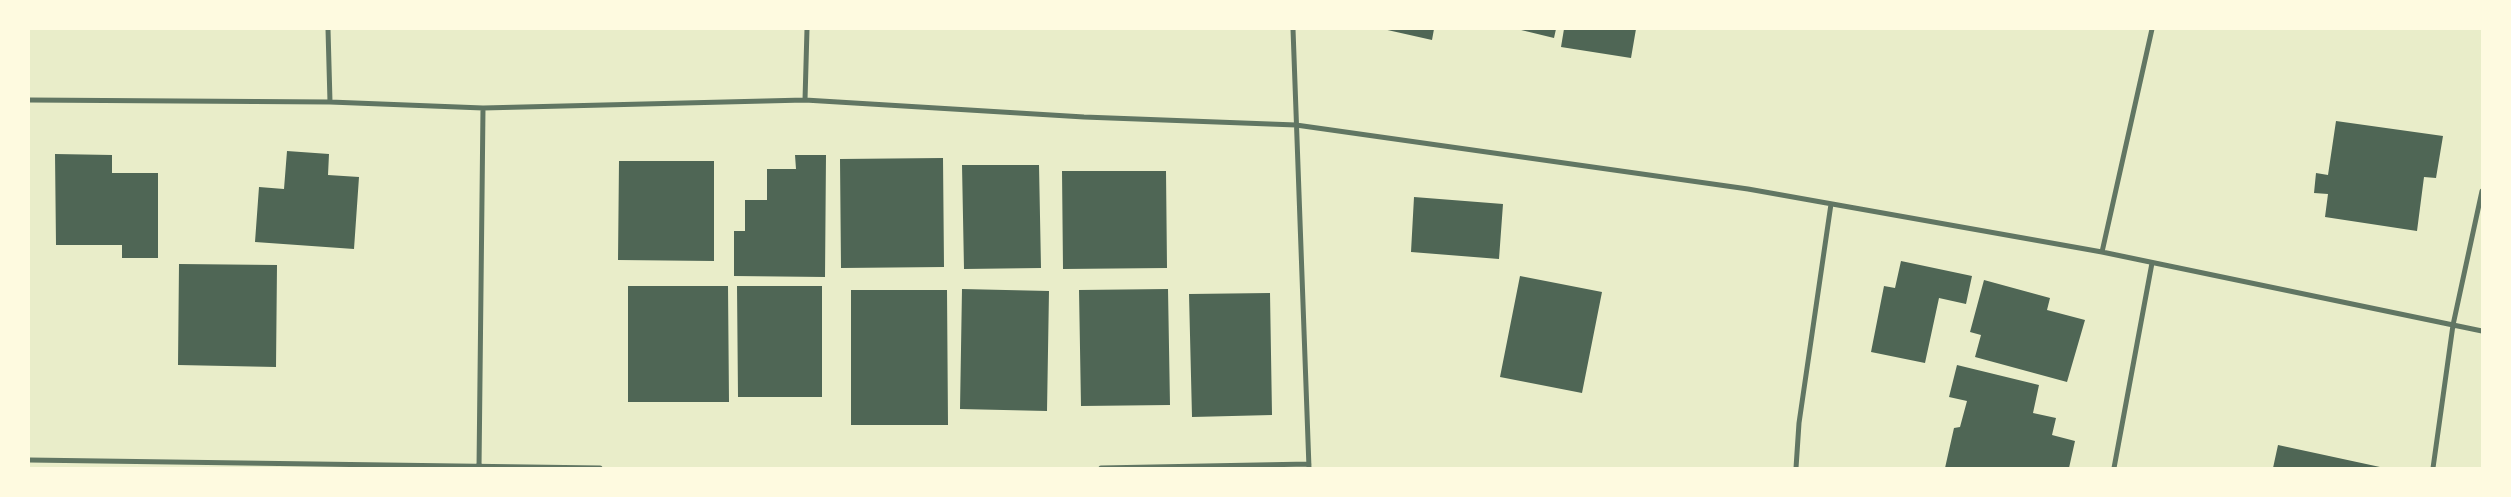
<!DOCTYPE html>
<html>
<head>
<meta charset="utf-8">
<style>
  body { margin:0 }
  #map { position:relative; width:2511px; height:497px; overflow:hidden; background:#e9edc9; font-family:"Work Sans",sans-serif }
  canvas { display:block }
  .frame { position:absolute; inset:0; border:30px solid #fefae0; pointer-events:none }
</style>
</head>
<body>
<div id="map">
<canvas width="2511" height="497"></canvas>
<div class="frame"></div>
</div>
<script>
const c = document.querySelector('canvas').getContext('2d');
c.lineJoin = 'round';
function fillPath(path, color) {
  c.fillStyle = color;
  c.fill(path, 'evenodd');
}
function stroke(path, color, width, dash) {
  c.strokeStyle = color;
  c.lineWidth = width;
  c.lineCap = dash ? 'butt' : 'round';
  c.setLineDash(dash || []);
  c.stroke(path);
}
fillPath(new Path2D(`
  M 1383,29 L 1434,29 L 1432,40 Z
  M 1517,29 L 1556,29 L 1554,38 Z
  M 1564,29 L 1636,29 L 1631,58 L 1561,47 Z
  M 2336,121 L 2443,136 L 2436,178 L 2424,177 L 2417,231 L 2325,217 L 2328,194 L 2314,193 L 2316,173 L 2328,175 Z
  M 287,151 L 329,154 L 328,175 L 359,177 L 354,249 L 255,242 L 259,187 L 284,189 Z
  M 55,154 L 112,155 L 112,173 L 158,173 L 158,258 L 122,258 L 122,245 L 56,245 Z
  M 795,155 L 826,155 L 825,277 L 734,276 L 734,231 L 745,231 L 745,200 L 767,200 L 767,169 L 796,169 Z
  M 943,158 L 944,267 L 841,268 L 840,159 Z
  M 619,161 L 714,161 L 714,261 L 618,260 Z
  M 962,165 L 1039,165 L 1041,268 L 964,269 Z
  M 1062,171 L 1166,171 L 1167,268 L 1063,269 Z
  M 1414,197 L 1503,204 L 1499,259 L 1411,252 Z
  M 1901,261 L 1972,276 L 1966,304 L 1939,298 L 1925,363 L 1871,352 L 1884,286 L 1895,288 Z
  M 179,264 L 277,265 L 276,367 L 178,365 Z
  M 1520,276 L 1602,292 L 1582,393 L 1500,377 Z
  M 1984,280 L 2050,298 L 2047,310 L 2085,320 L 2067,382 L 1975,357 L 1981,335 L 1970,332 Z
  M 628,286 L 728,286 L 729,402 L 628,402 Z
  M 737,286 L 822,286 L 822,397 L 738,397 Z
  M 962,289 L 1049,291 L 1047,411 L 960,409 Z
  M 1168,289 L 1170,405 L 1081,406 L 1079,290 Z
  M 851,290 L 947,290 L 948,425 L 851,425 Z
  M 1270,293 L 1272,415 L 1192,417 L 1189,294 Z
  M 1957,365 L 2039,385 L 2033,413 L 2056,418 L 2052,435 L 2075,441 L 2069,468 L 1945,468 L 1954,428 L 1960,427 L 1967,401 L 1949,397 Z
  M 2278,445 L 2380,467 L 2380,468 L 2273,468 Z`), '#4f6655');
stroke(new Path2D(`
  M 328,29 L 330,102
  M 1293,29 L 1309,468
  M 29,100 L 330,102 L 483,108 L 805,100 L 1084,117 L 1296,125 L 1748,189 L 2102,252 L 2482,331
  M 805,100 L 807,29
  M 2102,252 L 2152,29
  M 29,460 L 600,468
  M 479,468 L 483,108
  M 1101,468 L 1309,464
  M 1796,468 L 1799,423 L 1831,204
  M 2114,468 L 2152,263
  M 2433,468 L 2453,325 L 2482,191`), '#617663', 5);
</script>
</body>
</html>
